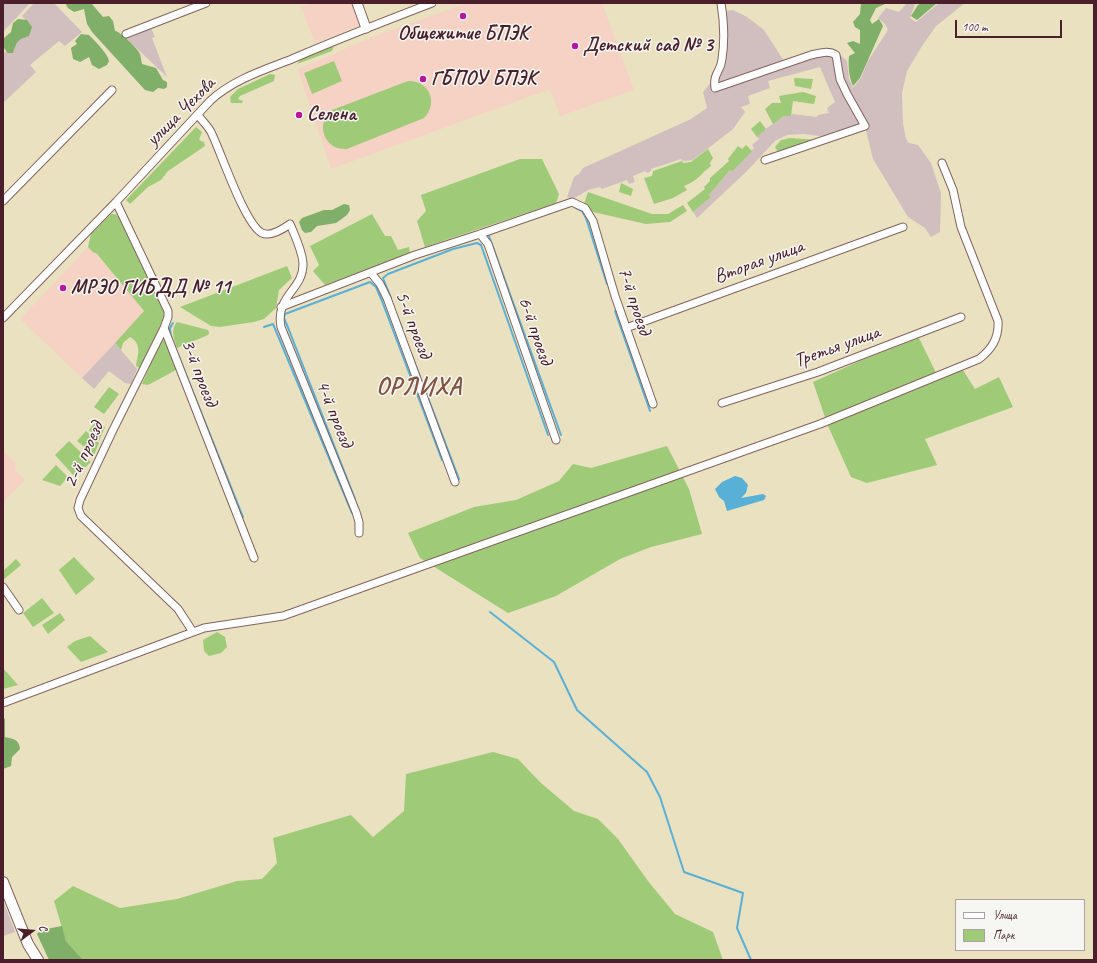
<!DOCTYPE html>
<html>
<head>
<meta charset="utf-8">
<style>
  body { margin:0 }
  #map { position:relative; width:1097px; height:963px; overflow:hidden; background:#e9e1bf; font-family:Caveat,sans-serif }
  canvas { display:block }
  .frame { position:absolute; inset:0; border:4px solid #4a1f2b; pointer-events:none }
  .legend { position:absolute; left:955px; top:899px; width:130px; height:52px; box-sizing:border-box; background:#f6f6f2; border:1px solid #b1a0a2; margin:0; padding:5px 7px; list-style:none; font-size:12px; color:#4a1f2b }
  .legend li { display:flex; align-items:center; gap:8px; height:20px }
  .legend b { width:20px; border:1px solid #b1a0a2 }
  .north { position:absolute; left:12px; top:911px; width:40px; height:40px; -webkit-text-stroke:3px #f6f6f2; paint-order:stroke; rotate:74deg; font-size:11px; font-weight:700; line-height:16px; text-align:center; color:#4a1f2b }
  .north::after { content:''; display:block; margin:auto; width:14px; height:18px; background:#4a1f2b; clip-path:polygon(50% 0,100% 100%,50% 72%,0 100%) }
  .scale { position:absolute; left:955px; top:20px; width:107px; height:18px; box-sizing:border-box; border:2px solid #4a1f2b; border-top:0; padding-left:5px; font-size:12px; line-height:14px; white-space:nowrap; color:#4a1f2b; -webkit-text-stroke:3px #f6f6f2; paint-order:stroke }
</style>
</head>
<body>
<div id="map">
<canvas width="1097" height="963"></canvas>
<div class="frame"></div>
<ul class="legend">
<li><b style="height:5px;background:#fff"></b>Улица</li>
<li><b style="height:11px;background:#9fcb78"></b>Парк</li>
</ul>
<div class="north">С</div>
<div class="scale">100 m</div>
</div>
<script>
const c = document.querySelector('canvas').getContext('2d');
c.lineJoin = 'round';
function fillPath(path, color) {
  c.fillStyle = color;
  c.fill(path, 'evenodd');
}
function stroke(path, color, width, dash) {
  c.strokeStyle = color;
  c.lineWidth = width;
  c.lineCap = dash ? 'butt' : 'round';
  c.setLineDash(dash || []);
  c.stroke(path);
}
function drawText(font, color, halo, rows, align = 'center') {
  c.font = font + ' Caveat,sans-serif';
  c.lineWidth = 3;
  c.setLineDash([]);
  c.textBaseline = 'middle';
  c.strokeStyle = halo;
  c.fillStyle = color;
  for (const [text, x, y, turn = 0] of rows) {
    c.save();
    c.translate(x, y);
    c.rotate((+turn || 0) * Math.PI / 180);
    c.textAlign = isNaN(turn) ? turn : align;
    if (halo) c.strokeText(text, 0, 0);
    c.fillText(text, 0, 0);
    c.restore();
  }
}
fillPath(new Path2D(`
  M 312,3 L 353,3 L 361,25 L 315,43 L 301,7 Z
  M 467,3 L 602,3 L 634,90 L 560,116 L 550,89 L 331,169 L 298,69 L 380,34 Z
  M 89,246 L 145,311 L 82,378 L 20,319 Z
  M 3,451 L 15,462 L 15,470 L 25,480 L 3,502 Z`), '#f6d2c5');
fillPath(new Path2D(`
  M 3,3 L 30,3 L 3,32 Z
  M 34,3 L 54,3 L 82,32 L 65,46 L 59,41 L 30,65 L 36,72 L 3,103 L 3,54 L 31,26 L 22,16 Z
  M 907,3 L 915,4 L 910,18 L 916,22 L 939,3 L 965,3 L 936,26 L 922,46 L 907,71 L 902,93 L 903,124 L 906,139 L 909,143 L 918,145 L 931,163 L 941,193 L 940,232 L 931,237 L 925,228 L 908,217 L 873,159 L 864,122 L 827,137 L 804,134 L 787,135 L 775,141 L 747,171 L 697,218 L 693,212 L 711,197 L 709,195 L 731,169 L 733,171 L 754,148 L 752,145 L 759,139 L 757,137 L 760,133 L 784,116 L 791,116 L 792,114 L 817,117 L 818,115 L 829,113 L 827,108 L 835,102 L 820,67 L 768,81 L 770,88 L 748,96 L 750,104 L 741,107 L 745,112 L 733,129 L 693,160 L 683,161 L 681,159 L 651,169 L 651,171 L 647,173 L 645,171 L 633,176 L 635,182 L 629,184 L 627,180 L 602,189 L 600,187 L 588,190 L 573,199 L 567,197 L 574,177 L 579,174 L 583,168 L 691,119 L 707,108 L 703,92 L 719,73 L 718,66 L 726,59 L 722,39 L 727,11 L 733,10 L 747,17 L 764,30 L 784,61 L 824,49 L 834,49 L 847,61 L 849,79 L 853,88 L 861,78 L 868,61 L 888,30 L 885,24 L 878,18 L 886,8 L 899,12 Z
  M 151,28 L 155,37 L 152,38 L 167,77 L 126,38 Z
  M 115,343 L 137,369 L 131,384 L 125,383 L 109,371 L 94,389 L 82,378 Z
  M 3,900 L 15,932 L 3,936 Z`), '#d1bfbf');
fillPath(new Path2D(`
  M 334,46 L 332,51 L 297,64 L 302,58 Z
  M 334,61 L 342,81 L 312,94 L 304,73 Z
  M 270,74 L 275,75 L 274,81 L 240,96 L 238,99 L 243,101 L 242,103 L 231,103 L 230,97 L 238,89 Z
  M 794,78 L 813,79 L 811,89 L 795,86 Z
  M 408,81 C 429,80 439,103 424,118 L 347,149 C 325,151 314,124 332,110 Z
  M 803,92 L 816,96 L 814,104 L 793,101 L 791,116 L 784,116 L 773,124 L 765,109 L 772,103 L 781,103 L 779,96 Z
  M 760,121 L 766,129 L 757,137 L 751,129 Z
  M 196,127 L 202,132 L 199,140 L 204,142 L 205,146 L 168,171 L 161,180 L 148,187 L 130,204 L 126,200 Z
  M 790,138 L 819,140 L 778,152 L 775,147 L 781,140 Z
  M 746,145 L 752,151 L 733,171 L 730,170 L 709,195 L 711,197 L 693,212 L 687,203 L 705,189 L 704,187 L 710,181 L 710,178 L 729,161 L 728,159 L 738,146 L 742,149 Z
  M 708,149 L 713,158 L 710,163 L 711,166 C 699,175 699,180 684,186 L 687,190 L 673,198 L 654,204 L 644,178 L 652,176 L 653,171 L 682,161 L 683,163 L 691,162 Z
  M 520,159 L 542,159 L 559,194 L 556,203 L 425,247 L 417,221 L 426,211 L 421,195 Z
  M 621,183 L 633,189 L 631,196 L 619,192 Z
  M 588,192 L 652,214 L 668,214 L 683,205 L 687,211 L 670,222 L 646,224 L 593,212 L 584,204 Z
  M 111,214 L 115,214 L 119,217 L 165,312 C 167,328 148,354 140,368 L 136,366 C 138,354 142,344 130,337 L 123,343 L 121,350 L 115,343 L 144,311 L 97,254 L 93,252 L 88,247 L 91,234 Z
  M 372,214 L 385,236 L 391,236 L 398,250 L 409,247 L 410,253 L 325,285 L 313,271 L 319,265 L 310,246 Z
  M 287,266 L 292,278 L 279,290 L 276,308 L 264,319 L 254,322 L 220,327 L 211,326 L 180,307 Z
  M 177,322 L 208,330 L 209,333 L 208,335 L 177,348 C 174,339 170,330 177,322 Z
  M 919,338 L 938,377 L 961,367 L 975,389 L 999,377 L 1013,407 L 925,439 L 937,465 L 867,483 L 851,477 L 828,426 L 813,382 L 862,360 Z
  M 165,340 L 177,367 L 176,370 L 148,385 L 142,384 L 161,341 Z
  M 109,387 L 119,394 L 104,414 L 94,407 Z
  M 96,421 L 105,427 L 99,441 L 89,430 Z
  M 86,431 L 99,443 L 94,455 L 77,441 Z
  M 69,441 L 91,462 L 75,477 L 55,455 Z
  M 667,446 L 689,489 L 702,534 L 651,547 L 620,559 L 556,596 L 508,613 L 420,558 L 408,533 L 474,507 L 516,500 L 559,481 L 573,464 L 591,468 Z
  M 56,465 L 68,477 L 60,486 L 42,480 Z
  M 74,557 L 95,579 L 76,595 L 59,570 Z
  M 16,559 L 21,565 L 3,580 L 3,571 Z
  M 42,598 L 54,613 L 33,627 L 23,613 Z
  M 60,613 L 65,620 L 48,634 L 42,625 Z
  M 217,632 L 225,637 L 227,647 L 221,653 L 209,656 L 204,651 L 203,640 Z
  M 90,636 L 108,652 L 81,662 L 67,647 L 75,641 Z
  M 3,668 L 18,685 L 3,689 Z
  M 493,752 L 518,759 L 541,783 L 574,811 L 598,819 L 618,839 L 648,881 L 675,914 L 713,932 L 723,960 L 83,960 L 66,941 L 54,901 L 73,886 L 120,908 L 177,899 L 237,881 L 262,879 L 277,863 L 273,838 L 351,815 L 373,837 L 404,811 L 406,774 Z`), '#9fcb78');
fillPath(new Path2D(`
  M 65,3 L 91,3 L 103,17 L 109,16 L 113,21 L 115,31 C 120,31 138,49 140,54 C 141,57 141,60 142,64 L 156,68 L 163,80 L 167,82 L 167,87 L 164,89 L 158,88 L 153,92 L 145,90 L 92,32 L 87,24 L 84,9 L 74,12 L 68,8 Z
  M 861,3 L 887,3 L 876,8 L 870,20 L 872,24 L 879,19 L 883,26 L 860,78 L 853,86 C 849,77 848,67 849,56 L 855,53 L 847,43 L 853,41 L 860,44 L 860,30 L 855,27 L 853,22 L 860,14 Z
  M 921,3 L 937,3 L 917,20 L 911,16 L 918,5 Z
  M 18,19 L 27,20 L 32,27 L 29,36 C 16,40 17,42 13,53 L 8,53 L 3,47 L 3,39 L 11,32 L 13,23 Z
  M 81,34 L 89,35 C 95,41 108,54 109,61 L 107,65 L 99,69 L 92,65 L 89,57 L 80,62 L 73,59 L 71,48 L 77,44 L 75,41 Z
  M 344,204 L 349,205 L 350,210 L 347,215 L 336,223 L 317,226 L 311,232 L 305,233 L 302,230 L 299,222 L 302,218 L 324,210 L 332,210 Z
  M 3,717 L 5,719 L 5,737 C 13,739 19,739 20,749 L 12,757 L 11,766 L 3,769 Z
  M 62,926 L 66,941 L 83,960 L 49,960 L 37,934 L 41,930 Z`), '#7faf68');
fillPath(new Path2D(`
  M 735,476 L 742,478 L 748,485 L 746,493 L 741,498 L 763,494 L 766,496 L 764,500 L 727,511 L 724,501 L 719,497 L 715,489 L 722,482 Z`), '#59b0d6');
stroke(new Path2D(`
  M 574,207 L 582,211 L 586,218 L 607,284
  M 489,236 L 561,435
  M 391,298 L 383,278 L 388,274 L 453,249 L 477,243 L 481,245 L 548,435
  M 615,311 L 650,411
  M 397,316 L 402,328
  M 173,323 L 170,328 L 171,337 L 243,517
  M 264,327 L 273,324 L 352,513
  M 411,353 L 459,479
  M 355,499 L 289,330 L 284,318 L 285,314 L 370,282 L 376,287 L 382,301 L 442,460
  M 490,612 L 554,662 L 577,710 L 647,772 L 660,797 L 684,872 L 743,893 L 737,928 L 751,960`), '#59b0d6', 2);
const minor = new Path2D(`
  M 721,3 C 724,22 725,40 722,59 C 721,72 713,72 715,88 L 811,55 C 821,53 828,50 836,55 L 840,79 L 847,94 L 865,126 L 765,160
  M 126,34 L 206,3
  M 198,115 C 202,121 208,126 211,132 C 221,152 245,225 262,233 C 270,237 283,229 290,224 C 295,236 302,250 303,263 C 304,290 275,295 281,327 L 356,512 L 359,522 L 359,533
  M 3,201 L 112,90
  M 116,202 L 168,311 L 168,317 L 164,328 L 254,558
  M 480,234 L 488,244 L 556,440
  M 371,273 L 380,284 L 387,298 L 455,482
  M 281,307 L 415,255 L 480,234 L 572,202 L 585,208 L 593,221 L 615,296 L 653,404
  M 3,318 L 116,202 L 210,101 C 232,80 264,70 292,59 C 338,39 385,21 432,3
  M 164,328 L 113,430 L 80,500 L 78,508 L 81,516 L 178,609 L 193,632
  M 626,328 L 903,227
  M 722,403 L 818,372 L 961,317
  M 3,587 L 19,610
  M 3,703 L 204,628 L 283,616 L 820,424 L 979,359 C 992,349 999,338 998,321 L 961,227 L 953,190 L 942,163`);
const tertiary = new Path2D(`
  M 357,3 L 366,28`);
const secondary = new Path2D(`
  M 3,882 L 28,944 L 38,960`);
stroke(minor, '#82635f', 9);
stroke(tertiary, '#82635f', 11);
stroke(secondary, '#82635f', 12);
stroke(minor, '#fff', 7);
stroke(tertiary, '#fff', 9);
stroke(secondary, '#fff', 10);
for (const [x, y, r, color] of [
  [463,16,4,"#b5179e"],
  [575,46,4,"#b5179e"],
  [423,79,4,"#b5179e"],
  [299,115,4,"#b5179e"],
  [63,288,4,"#b5179e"]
]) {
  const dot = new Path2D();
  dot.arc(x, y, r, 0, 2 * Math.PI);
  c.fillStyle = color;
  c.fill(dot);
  stroke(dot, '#f6f6f2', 1.5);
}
drawText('bold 20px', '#4a1f2b', '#f6f6f2', [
  ["Общежитие БПЭК",463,34,"center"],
  ["Детский сад № 3",583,46],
  ["ГБПОУ БПЭК",431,79],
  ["Селена",307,115],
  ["МРЭО ГИБДД № 11",71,288]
], 'left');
drawText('20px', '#4a1f2b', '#f6f6f2', [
  ["улица Чехова",181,112,-45],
  ["Вторая улица",759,262,-20],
  ["7-й проезд",634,301,72],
  ["5-й проезд",413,325,69],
  ["6-й проезд",535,331,71],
  ["Третья улица",837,347,-20],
  ["3-й проезд",199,373,69],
  ["4-й проезд",334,414,68],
  ["2-й проезд",84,455,-65]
]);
c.letterSpacing = '1px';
drawText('bold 24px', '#825242', '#f6f6f2', [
  ["ОРЛИХА",419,388]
]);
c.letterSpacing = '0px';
</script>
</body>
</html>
